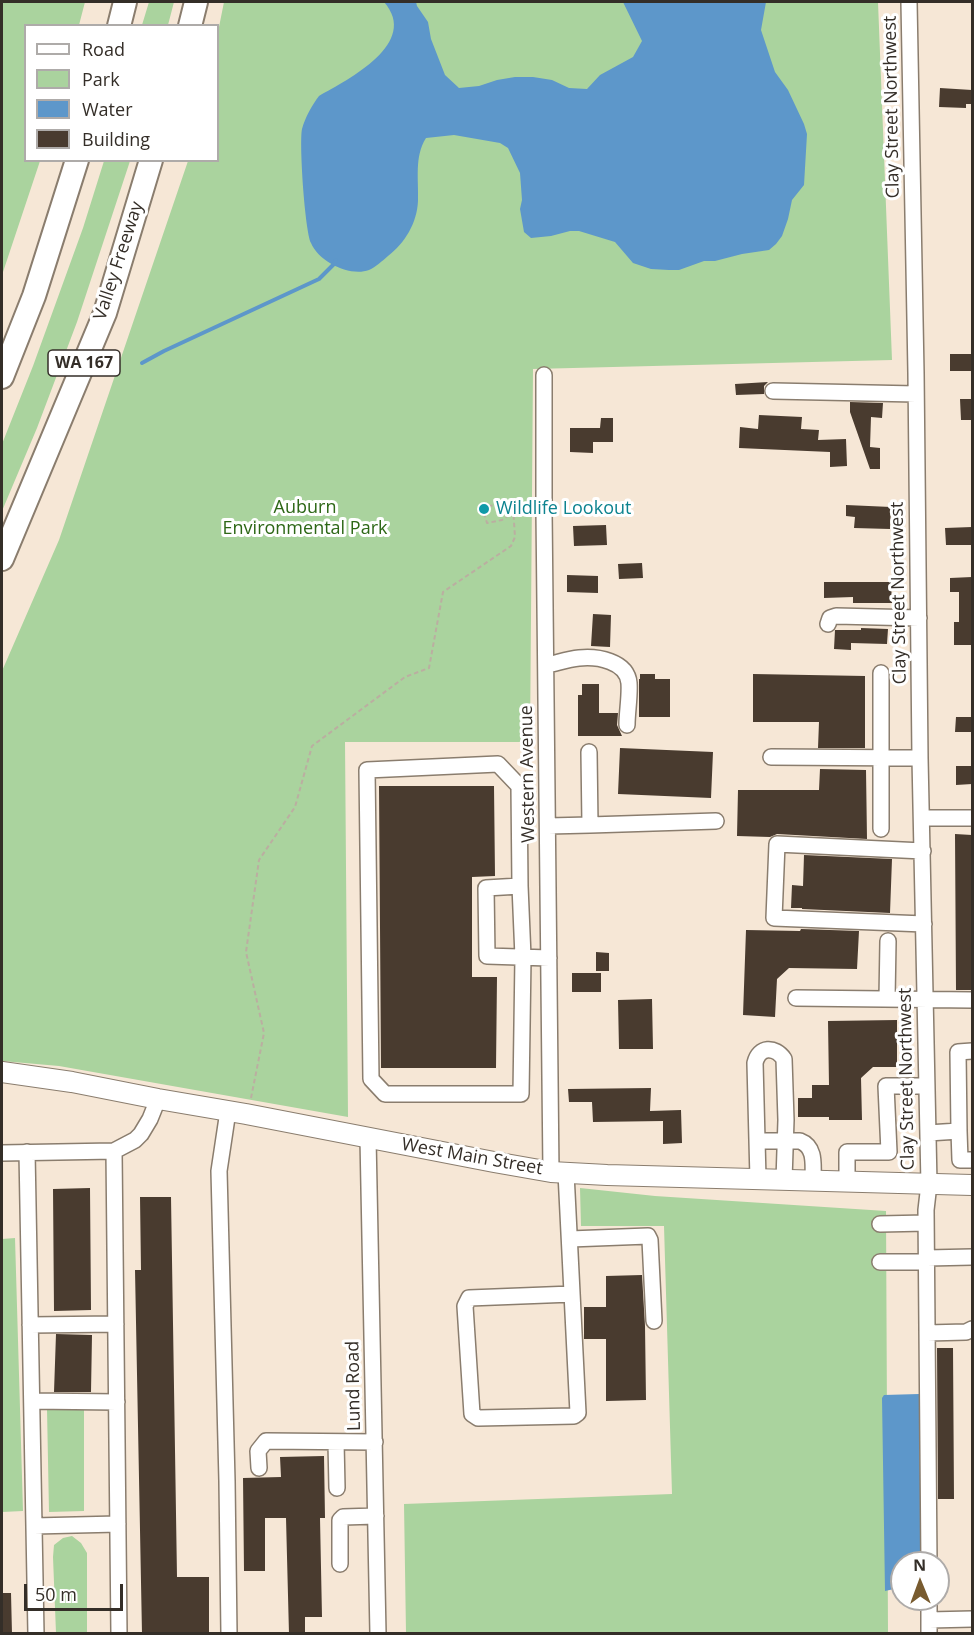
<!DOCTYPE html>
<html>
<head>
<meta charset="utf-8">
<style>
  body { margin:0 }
  #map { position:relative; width:974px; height:1635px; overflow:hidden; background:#f6e7d6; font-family:"Open Sans",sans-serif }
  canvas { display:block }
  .frame { position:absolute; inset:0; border:3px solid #342e28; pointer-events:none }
  .legend { position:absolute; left:24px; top:24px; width:195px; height:138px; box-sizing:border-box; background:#fff; border:2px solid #aeaba9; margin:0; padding:8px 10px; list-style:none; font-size:18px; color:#342e28 }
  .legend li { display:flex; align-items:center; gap:12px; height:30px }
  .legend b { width:30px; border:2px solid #aeaba9 }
  .north { position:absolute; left:890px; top:1551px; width:60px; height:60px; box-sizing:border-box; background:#fff; border:2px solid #aeaba9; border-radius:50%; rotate:359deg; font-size:16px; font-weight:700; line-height:24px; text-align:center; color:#342e28 }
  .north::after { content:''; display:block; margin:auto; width:21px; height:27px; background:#785b2f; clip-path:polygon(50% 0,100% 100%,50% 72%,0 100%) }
  .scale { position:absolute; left:24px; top:1584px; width:99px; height:27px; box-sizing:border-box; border:3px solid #342e28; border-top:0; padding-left:8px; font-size:18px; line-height:21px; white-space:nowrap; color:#342e28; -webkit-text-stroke:4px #fff; paint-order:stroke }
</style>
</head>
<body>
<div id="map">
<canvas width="974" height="1635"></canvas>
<div class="frame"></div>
<ul class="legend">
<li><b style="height:8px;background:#fff"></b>Road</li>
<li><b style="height:16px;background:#aad39e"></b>Park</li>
<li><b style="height:16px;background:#5d97ca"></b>Water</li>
<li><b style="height:16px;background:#493b2f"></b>Building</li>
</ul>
<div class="north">N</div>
<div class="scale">50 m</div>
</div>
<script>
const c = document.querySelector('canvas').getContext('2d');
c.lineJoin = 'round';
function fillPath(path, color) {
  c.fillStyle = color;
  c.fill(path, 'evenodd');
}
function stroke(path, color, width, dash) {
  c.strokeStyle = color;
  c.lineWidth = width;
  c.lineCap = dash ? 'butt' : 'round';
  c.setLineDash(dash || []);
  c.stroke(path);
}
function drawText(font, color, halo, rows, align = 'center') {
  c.font = font + ' "Open Sans",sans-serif';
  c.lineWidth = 6;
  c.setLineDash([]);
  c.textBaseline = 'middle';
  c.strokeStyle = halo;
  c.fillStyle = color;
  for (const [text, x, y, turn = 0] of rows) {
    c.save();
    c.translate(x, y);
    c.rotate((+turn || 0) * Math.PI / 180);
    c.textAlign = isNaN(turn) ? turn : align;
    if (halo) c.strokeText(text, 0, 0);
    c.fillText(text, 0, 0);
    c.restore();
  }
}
fillPath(new Path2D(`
  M 2,2 L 85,2 L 79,25 L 26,26 L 26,160 L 40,161 L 2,275 Z
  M 149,2 L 174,2 L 168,25 L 142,25 Z
  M 224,2 L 878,2 L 892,360 L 533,369 L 530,742 L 345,742 L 348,1117 L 59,1066 L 2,1061 L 2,671 L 59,540 L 188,161 L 218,160 L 218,32 Z
  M 104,161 L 130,161 L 77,322 L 37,428 L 2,511 L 2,444 L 33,366 L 83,228 Z
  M 580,1188 L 655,1196 L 886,1211 L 888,1633 L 406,1633 L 404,1504 L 672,1494 L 664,1226 L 581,1226 Z
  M 15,1238 L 23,1511 L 2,1512 L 2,1239 Z
  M 47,1409 L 84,1409 L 84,1511 L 49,1512 Z
  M 72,1536 L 81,1543 L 87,1553 L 87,1633 L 56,1633 L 53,1557 L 54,1545 L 63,1538 Z`), '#aad39e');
fillPath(new Path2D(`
  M 384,2 L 416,2 L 417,6 L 428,22 L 431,39 L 445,75 L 459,88 L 479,86 L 497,80 L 515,77 L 533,77 L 552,80 L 569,88 L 587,89 L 600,75 L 633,57 L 642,41 L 623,2 L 766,2 L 761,30 L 775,72 L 788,90 L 804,124 L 807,134 L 804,185 L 792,200 L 788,219 L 782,236 L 776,244 L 769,250 L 742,254 L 715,261 L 704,261 L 679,270 L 669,270 L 651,269 L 633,263 L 615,242 L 579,231 L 570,231 L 551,236 L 531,238 L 524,232 L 520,209 L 522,200 L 520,173 L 508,148 L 500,143 L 454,135 L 426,138 C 414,157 419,180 418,201 C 417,223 405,243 388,256 C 382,261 376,267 369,270 C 350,277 319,262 311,243 C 305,230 299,143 302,129 C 305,118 312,105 319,96 C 349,79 420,43 384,2 Z
  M 919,1394 L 921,1563 L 902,1563 L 902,1584 L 894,1589 L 885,1591 L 882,1398 L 884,1395 Z`), '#5d97ca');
stroke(new Path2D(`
  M 142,363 L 164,351 L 319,279 L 334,264 L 336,260`), '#5d97ca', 4);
fillPath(new Path2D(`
  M 940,88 L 972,90 L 972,104 L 966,104 L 966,108 L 939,107 Z
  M 950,354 L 972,354 L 972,371 L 950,371 Z
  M 768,382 L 764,386 L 764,394 L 736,395 L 735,384 Z
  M 960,399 L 972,399 L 972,420 L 961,420 Z
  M 850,402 L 883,403 L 882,418 L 871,417 L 870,447 L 880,448 L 880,469 L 870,469 L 850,412 Z
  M 759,415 L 802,417 L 801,429 L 819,430 L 818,440 L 846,439 L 847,466 L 830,467 L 830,452 L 739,448 L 740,427 L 758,429 Z
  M 601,418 L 613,418 L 613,442 L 593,442 L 593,453 L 570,452 L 570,428 L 600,428 Z
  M 846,505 L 891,507 L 890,529 L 854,528 L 855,517 L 846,516 Z
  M 606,525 L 607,545 L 574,546 L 573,526 Z
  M 972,527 L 972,545 L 946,545 L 945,528 Z
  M 642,563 L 643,578 L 619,579 L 618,564 Z
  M 567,575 L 598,576 L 598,593 L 567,592 Z
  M 972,577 L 972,645 L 954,645 L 954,622 L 959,622 L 959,592 L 950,592 L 950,578 Z
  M 824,582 L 891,582 L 892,603 L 853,603 L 853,597 L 824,598 Z
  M 593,614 L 611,615 L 610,647 L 591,646 Z
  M 861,628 L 888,629 L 887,644 L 851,643 L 851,650 L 834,649 L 835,630 L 861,630 Z
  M 640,674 L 655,674 L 655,679 L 670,679 L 670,717 L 639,717 L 639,679 L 640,679 Z
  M 753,674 L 865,676 L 865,748 L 818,748 L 819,722 L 753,722 Z
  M 582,684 L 599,684 L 599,713 L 618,713 L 617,725 L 622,736 L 578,736 L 578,695 L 582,695 Z
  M 956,717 L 972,717 L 972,732 L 955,732 Z
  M 620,748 L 713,752 L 711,798 L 618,794 Z
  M 956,766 L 972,766 L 972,784 L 956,785 Z
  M 820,769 L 866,770 L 867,839 L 777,834 L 770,837 L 737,836 L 738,790 L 819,790 Z
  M 379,786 L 494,786 L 495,876 L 472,877 L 472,977 L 497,977 L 496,1068 L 381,1068 Z
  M 955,834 L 972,835 L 972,990 L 956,990 Z
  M 804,855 L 892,859 L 890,913 L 802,909 L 802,908 L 791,908 L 792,885 L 803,886 Z
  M 801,929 L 859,931 L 857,969 L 789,968 L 777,979 L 775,1017 L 743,1015 L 746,930 L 800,931 Z
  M 596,952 L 609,953 L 609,971 L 596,971 Z
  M 572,973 L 601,973 L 601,992 L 572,992 Z
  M 652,999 L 653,1049 L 619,1049 L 618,1000 Z
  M 897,1020 L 897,1067 L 873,1067 L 861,1078 L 862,1120 L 829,1120 L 829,1117 L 798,1117 L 798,1098 L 812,1098 L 812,1085 L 829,1085 L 828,1021 Z
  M 651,1088 L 650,1111 L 681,1110 L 682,1143 L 663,1144 L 663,1121 L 593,1122 L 592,1102 L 569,1102 L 568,1089 Z
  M 90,1188 L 91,1310 L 54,1311 L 53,1189 Z
  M 140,1197 L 171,1197 L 177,1577 L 209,1577 L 209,1634 L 142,1634 L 135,1270 L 141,1270 Z
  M 642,1275 L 645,1326 L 646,1400 L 606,1401 L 606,1339 L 584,1339 L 584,1307 L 606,1307 L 606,1276 Z
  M 56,1334 L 92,1335 L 91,1392 L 54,1392 Z
  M 937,1348 L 953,1348 L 954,1499 L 938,1499 Z
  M 324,1456 L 325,1518 L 320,1518 L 322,1617 L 305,1617 L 305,1634 L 289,1634 L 286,1518 L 265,1518 L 265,1571 L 244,1571 L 243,1478 L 281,1477 L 280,1457 Z
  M 2,1593 L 11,1593 L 12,1634 L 2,1634 Z`), '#493b2f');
const minor = new Path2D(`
  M 909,2 L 916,373 L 920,758 L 929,1184 L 926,1210 L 929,1563
  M 544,375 L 544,511 L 551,1172
  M 773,391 L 916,394
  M 828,624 L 830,618 L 836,616 L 919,618
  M 547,665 C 557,663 568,659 579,658 C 597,656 627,661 629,683 C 630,696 627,712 627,725
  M 881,673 L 881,829
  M 771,757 L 920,758
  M 922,818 L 972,818
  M 590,825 L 716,821
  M 548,826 L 590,825 L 589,752
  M 923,851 L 777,844 L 774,918 L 924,924
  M 520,886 L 523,957 L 521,1094 L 385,1094 L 371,1079 L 367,770 L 498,764 L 519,786 L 520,886 L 486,888 L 487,956 L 549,958
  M 796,998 L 972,1000
  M 887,999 L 888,941
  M 228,1111 L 219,1171 L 227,1481 L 229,1634
  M 959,1131 L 960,1160 L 972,1160
  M 928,1133 L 959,1131 L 958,1052 L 972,1051
  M 368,1138 L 378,1634
  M 757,1141 L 800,1141 C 816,1147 813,1165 813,1180
  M 114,1151 L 119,1634
  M 27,1152 L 36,1634
  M 2,1153 L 114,1151 L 135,1140 L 141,1134 L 150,1119 L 158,1099
  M 566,1173 L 578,1413 L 574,1416 L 478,1418 L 472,1414 L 465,1306 L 469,1298 L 572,1294
  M 758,1179 L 755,1063 C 759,1046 775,1046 784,1059 L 786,1120 L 784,1180
  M 847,1181 L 847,1152 L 889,1152 L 886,1086 L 927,1086
  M 880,1224 L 926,1223
  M 570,1239 L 648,1236 L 650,1240 L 654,1321
  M 927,1258 L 972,1257
  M 880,1262 L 927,1262
  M 30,1325 L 116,1324
  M 927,1333 L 966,1332 L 972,1329
  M 32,1401 L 117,1402
  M 336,1442 L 337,1488
  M 259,1468 L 258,1451 L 266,1441 L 375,1442
  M 34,1526 L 118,1524
  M 340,1564 L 340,1520 L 343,1517 L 376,1516
  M 929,1599 L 929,1634
  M 929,1620 L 972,1619`);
const major = new Path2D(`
  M 2,1072 L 72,1082 L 158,1099 L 246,1114 L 494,1162 L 551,1172 L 607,1175 L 972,1185`);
const highway = new Path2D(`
  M 119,26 L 125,2
  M 190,26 L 196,2
  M 2,377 L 34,296 L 77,160
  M 2,559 L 105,313 L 151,160`);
stroke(minor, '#8a7d6e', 18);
stroke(major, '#8a7d6e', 22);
stroke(highway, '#8a7d6e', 26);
stroke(new Path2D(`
  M 488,506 L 505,504 L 513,507
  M 484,513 L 487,523 L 502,520 L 513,512
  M 251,1098 L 264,1033 L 246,952 L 259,860 L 295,807 L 312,746 L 405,677 L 429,668 L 443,592 L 511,546 L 515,537 L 513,507 C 520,508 520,512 529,511`), '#bbaea1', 2, [4.5, 3]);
stroke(minor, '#fff', 15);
stroke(major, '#fff', 20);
stroke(highway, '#fff', 22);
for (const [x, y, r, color] of [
  [484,509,6,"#0f9aa8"]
]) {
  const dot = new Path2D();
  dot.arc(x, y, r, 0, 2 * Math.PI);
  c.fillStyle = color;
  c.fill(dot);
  stroke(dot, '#fff', 2);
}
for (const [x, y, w] of [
  [84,363,72]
]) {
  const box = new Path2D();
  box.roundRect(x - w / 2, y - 13, w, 26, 4.5);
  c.fillStyle = '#fff';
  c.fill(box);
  stroke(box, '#342e28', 1.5);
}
drawText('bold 16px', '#342e28', null, [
  ["WA 167",84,363]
]);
drawText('18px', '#342e28', '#fff', [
  ["Clay Street Northwest",892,107,-91],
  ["Valley Freeway",119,261,-72],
  ["Clay Street Northwest",899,593,-91],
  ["Western Avenue",528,774,-91],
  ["Clay Street Northwest",907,1079,-91],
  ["West Main Street",472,1157,10],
  ["Lund Road",354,1386,-91]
]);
drawText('18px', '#2d6716', '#fff', [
  ["Auburn",305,508],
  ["Environmental Park",305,529]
]);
drawText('18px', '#0d838f', '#fff', [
  ["Wildlife Lookout",496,509]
], 'left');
</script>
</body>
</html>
